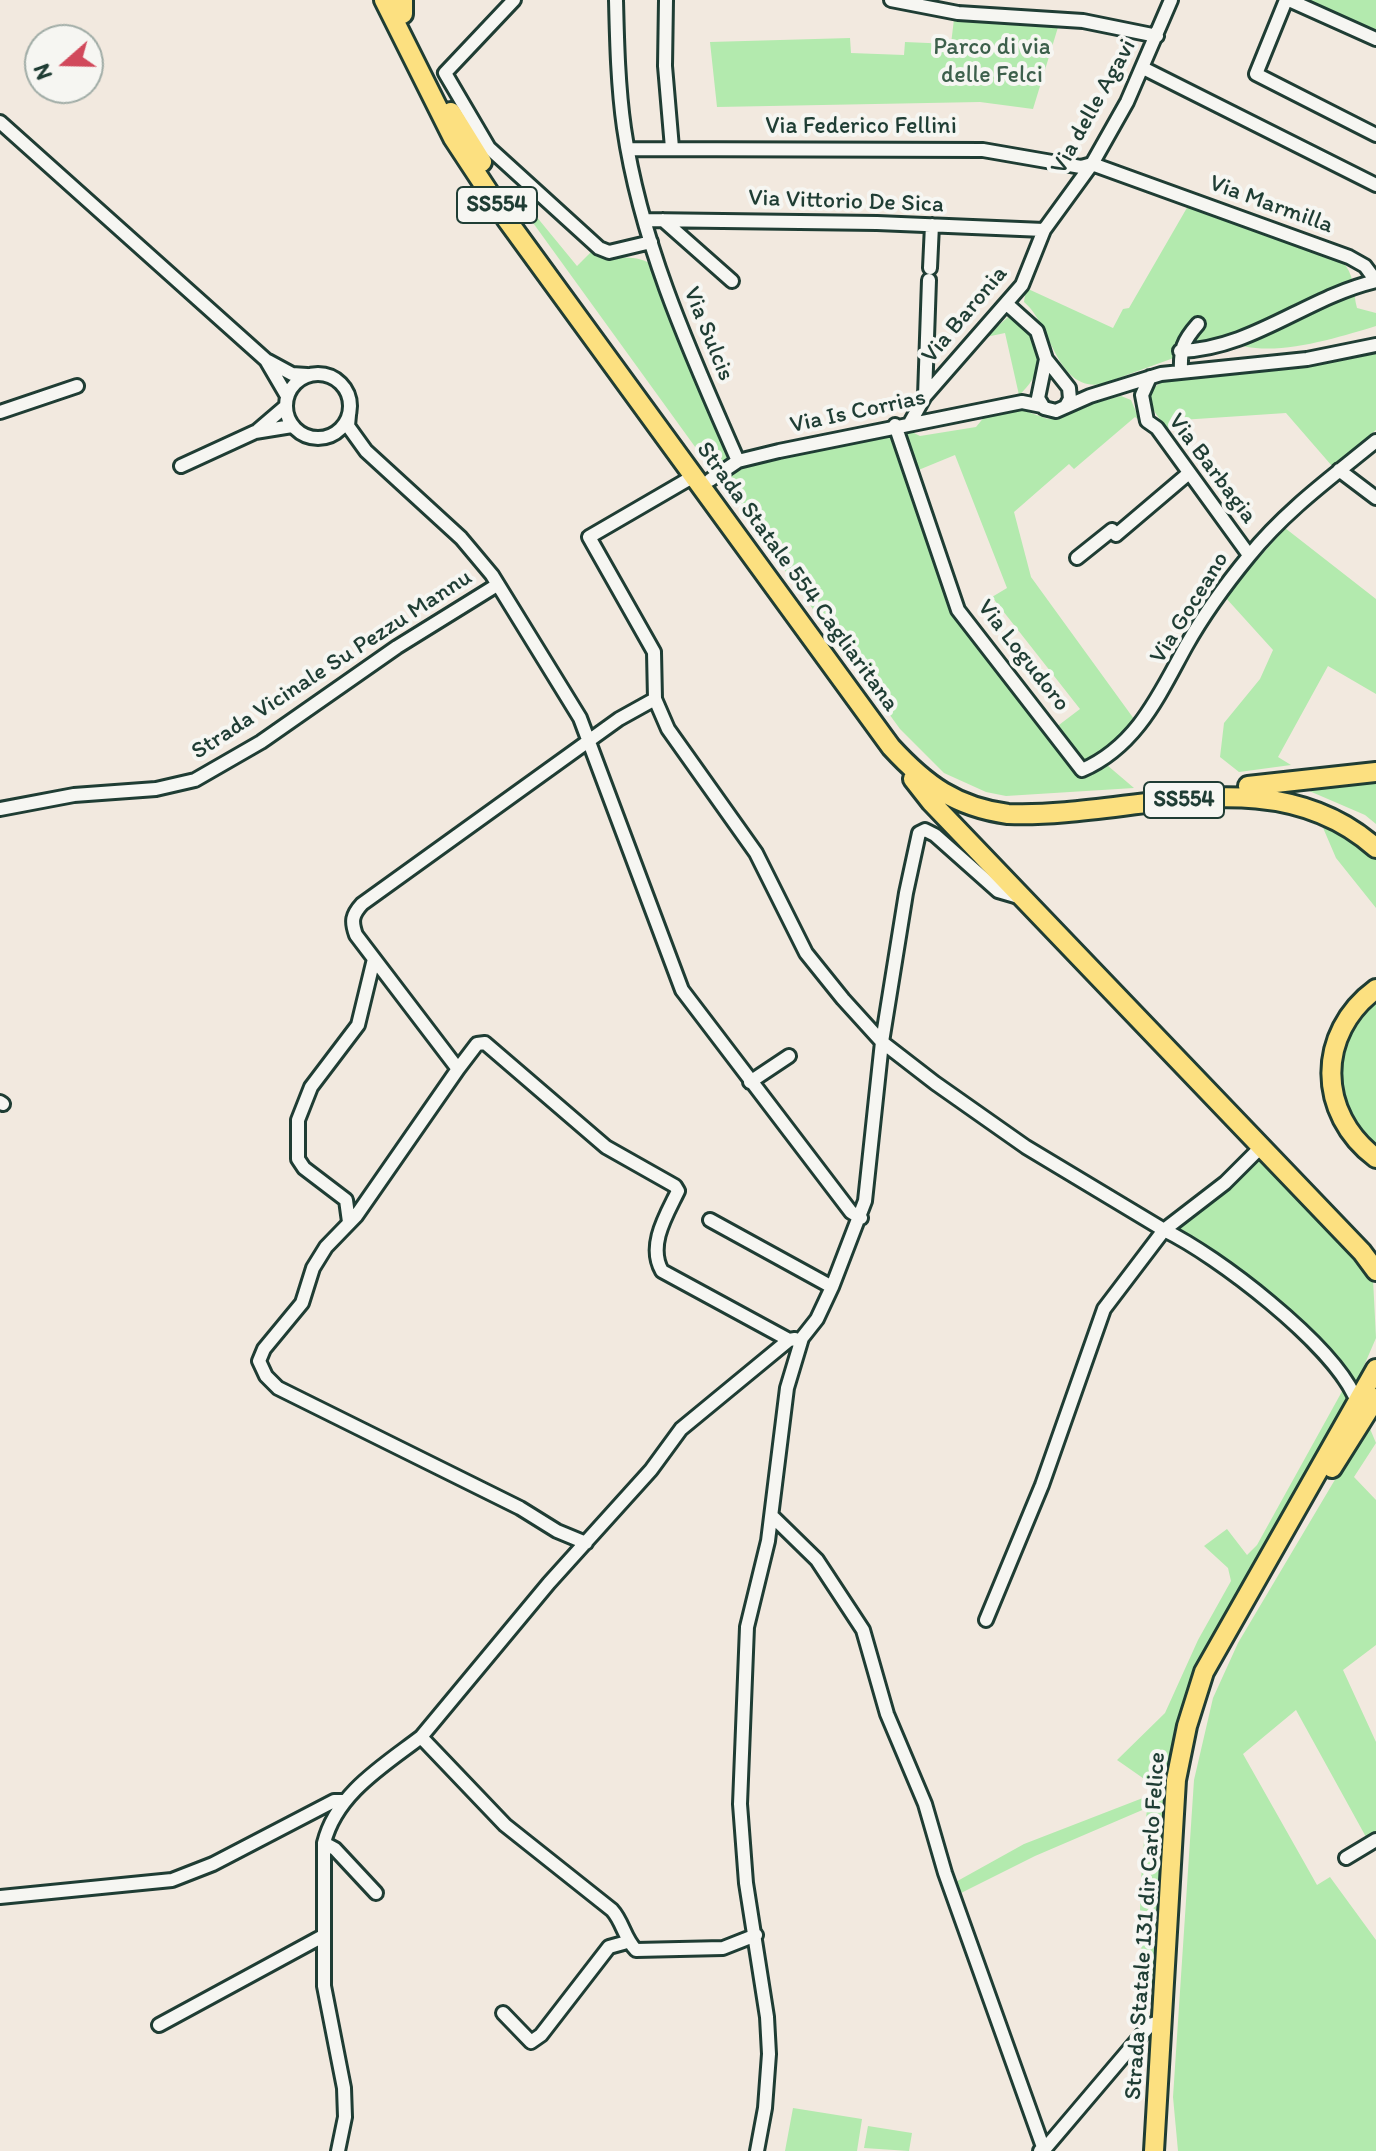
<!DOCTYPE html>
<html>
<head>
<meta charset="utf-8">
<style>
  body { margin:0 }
  #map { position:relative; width:1376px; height:2151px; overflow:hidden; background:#f2e9df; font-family:Itim,sans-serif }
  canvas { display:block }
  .north { position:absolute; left:24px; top:24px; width:80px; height:80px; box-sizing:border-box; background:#f6f6f2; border:2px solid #a0aca6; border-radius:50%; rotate:250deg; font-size:22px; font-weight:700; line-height:32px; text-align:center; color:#1f3d34 }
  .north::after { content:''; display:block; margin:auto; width:28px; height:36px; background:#d1495b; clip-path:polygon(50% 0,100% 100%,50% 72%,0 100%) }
</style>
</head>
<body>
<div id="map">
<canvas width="1376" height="2151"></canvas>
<div class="north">N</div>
</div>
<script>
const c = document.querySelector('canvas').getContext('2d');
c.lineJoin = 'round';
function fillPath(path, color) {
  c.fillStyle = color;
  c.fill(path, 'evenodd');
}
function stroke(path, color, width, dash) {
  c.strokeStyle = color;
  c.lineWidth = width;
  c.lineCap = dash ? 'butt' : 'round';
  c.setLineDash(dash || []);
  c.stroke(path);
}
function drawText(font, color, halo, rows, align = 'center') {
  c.font = font + ' Itim,sans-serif';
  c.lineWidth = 8;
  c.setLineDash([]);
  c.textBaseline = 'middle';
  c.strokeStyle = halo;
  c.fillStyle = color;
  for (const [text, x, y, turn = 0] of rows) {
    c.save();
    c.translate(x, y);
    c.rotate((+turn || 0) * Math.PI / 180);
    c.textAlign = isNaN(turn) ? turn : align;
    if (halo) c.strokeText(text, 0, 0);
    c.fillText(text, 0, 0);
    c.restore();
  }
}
fillPath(new Path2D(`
  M 1298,0 L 1376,0 L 1376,34 Z
  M 954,19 L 1059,24 L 1033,109 L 980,102 L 717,107 L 710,42 L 850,38 L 851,53 L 904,55 L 905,42 L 951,44 Z
  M 1188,206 C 1215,214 1334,247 1346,266 C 1355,279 1353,293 1357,308 L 1376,313 L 1376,326 C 1336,338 1263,362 1226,339 L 1102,384 C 1056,392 1052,325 1024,302 L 1026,288 L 1113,328 L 1123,309 L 1129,308 Z
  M 523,209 L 531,210 L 577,266 L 591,252 C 613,263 630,251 653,265 L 729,454 L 728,461 L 716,469 L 706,462 Z
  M 1008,317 L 1030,331 C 1041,357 1041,376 1019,395 L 1005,333 L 986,337 Z
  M 1376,353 L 1376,430 L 1332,466 L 1286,413 L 1181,420 L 1168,429 C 1158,417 1150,409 1148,393 L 1161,382 L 1302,368 Z
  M 1121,396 L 1131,400 L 1140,421 L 1135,417 L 1074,469 L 1069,464 L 1014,512 L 1031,577 L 1134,719 L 1101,755 L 1107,765 L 1134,788 L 1006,796 L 986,792 L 944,773 L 900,729 L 725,488 L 723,478 C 757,459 852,434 890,437 L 953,613 L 1047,734 L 1080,709 L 992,597 L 1007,588 L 955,455 L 916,471 L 904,436 L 910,431 L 920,436 L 976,427 L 985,416 L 1022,410 L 1048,419 L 1059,419 L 1082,406 Z
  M 1285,528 L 1376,599 L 1376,694 L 1328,666 L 1278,757 L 1291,765 L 1239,772 L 1220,757 L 1224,723 L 1260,679 L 1273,650 L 1225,597 Z
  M 1376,779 L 1376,824 L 1365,815 L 1300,787 Z
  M 1321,823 L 1376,858 L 1376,908 L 1336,858 Z
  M 1376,997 L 1376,1150 L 1356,1132 L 1334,1074 L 1340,1041 Z
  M 1257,1155 L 1359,1257 L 1373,1279 L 1376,1338 L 1357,1382 L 1177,1230 L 1175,1226 Z
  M 1345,1386 L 1353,1398 L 1197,1675 L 1156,1992 C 1129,1967 1144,1846 1147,1808 L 1035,1856 L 957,1895 L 952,1884 L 1024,1844 L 1148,1796 L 1150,1783 L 1117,1760 L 1165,1713 L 1198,1640 L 1231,1581 L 1228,1568 L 1204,1546 L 1227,1529 L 1247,1555 L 1257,1545 Z
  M 1368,1424 L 1376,1443 L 1354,1477 L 1376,1500 L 1376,1645 L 1343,1670 L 1376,1742 L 1376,1831 L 1366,1837 L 1296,1710 L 1243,1754 L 1317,1885 L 1330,1877 L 1376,1940 L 1376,2151 L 1178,2151 L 1173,2097 L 1194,1780 L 1213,1698 L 1238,1643 Z
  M 793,2108 L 862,2119 L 857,2151 L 785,2151 Z
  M 868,2126 L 912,2133 L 909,2151 L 864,2148 Z`), '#b3eaae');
const minor = new Path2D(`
  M 514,0 L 445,73 L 489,148 L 599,248 L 609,252 L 651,242
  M 616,0 C 617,42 618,86 624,128 C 641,245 691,354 738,461
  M 666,0 L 665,66 L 672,148
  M 891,0 L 958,13 L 1083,21 L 1157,36
  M 1286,0 L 1256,74 L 1376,135
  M 1289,0 L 1376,39
  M 1145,69 L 1376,185
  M 0,122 L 266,360 L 287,396
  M 628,149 L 983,150 L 1081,167 L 1092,164 L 1349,257 L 1365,266 L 1376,281
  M 646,220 L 877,223 L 1044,230
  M 663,220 L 732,281
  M 930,268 L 932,225
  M 1008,305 L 1037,331 L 1046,359 L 1069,388 L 1070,399 L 1066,406
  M 1180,351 C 1252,349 1307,297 1376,281
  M 1046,359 L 1038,398 L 1044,408 L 1056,411 L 1090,396 L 1161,374 L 1307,359 L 1376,345
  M 268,361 L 292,374 L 307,375
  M 1181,372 C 1180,349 1183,341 1198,324
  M286 406a32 32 0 1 1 64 0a32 32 0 1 1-64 0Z
  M 1150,377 L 1142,395 L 1147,421 L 1157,428 L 1249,555
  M 925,396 L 929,280
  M 0,412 L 77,386
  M 349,415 L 348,426 L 366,451 L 461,538 L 492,575 L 580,718 L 682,990 L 851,1212 L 861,1218
  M 910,423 L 925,396 L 1022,285 L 1044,230 L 1092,164 L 1127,102 L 1171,0
  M 895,425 L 958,610 L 1082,770 C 1137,746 1159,695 1186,646 C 1204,614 1226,584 1249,556 C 1285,511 1332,477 1376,441
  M 258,430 L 286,406
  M 181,466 L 255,432 L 292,426
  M 1339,470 L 1376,498
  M 694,476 L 589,537 L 654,652 L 655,699 L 668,729 L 756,853 L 806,953 L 843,999 L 882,1042 L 935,1083 L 1026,1147 L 1164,1230 L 1225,1183 L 1262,1146
  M 710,480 L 738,461 L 779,451 L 1022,402 L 1042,406
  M 1077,558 L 1112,530 L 1116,535 L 1189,473
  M 655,699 L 619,719 L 362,904 C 352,915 351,921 356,935 L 458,1069 L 477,1044 L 485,1043 L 606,1147 L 675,1186 L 678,1191 C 667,1214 647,1245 662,1271 L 789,1340
  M 0,809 L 74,795 L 156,789 L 195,780 L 261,742 L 397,647 L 497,585
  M 458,1069 L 356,1216 L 326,1247 L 313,1268 L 302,1303 L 264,1349 L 259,1361 L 266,1376 L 278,1388 L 520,1508 L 557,1531 L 586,1543
  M 750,1082 L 789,1056
  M 0,1102 L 3,1104
  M 710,1220 L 832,1287
  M 349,1222 L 346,1200 L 304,1168 L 298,1159 L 298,1120 L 311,1087 L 358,1025 L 374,959
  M 772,1516 L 817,1560 L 863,1630 L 887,1714 L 925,1804 L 945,1873 L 1043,2147 L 1040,2151
  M 986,1620 L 1042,1485 L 1104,1309 L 1164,1230 C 1218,1256 1329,1342 1354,1395
  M 324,1843 L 335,1849 L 376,1893
  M 1346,1858 L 1376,1840
  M 0,1897 L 172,1880 L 213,1864 L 334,1801 L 344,1801
  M 756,1935 L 723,1948 L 636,1950 C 624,1938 623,1922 612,1910 L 505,1825 L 421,1737 L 549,1583 L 651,1470 L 681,1429 L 789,1340 L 795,1339
  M 503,2013 L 531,2042 L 541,2035 L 609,1947 L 627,1942
  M 159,2025 L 323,1936
  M 338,2151 L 345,2117 L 344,2088 L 324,1986 L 324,1843 C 336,1794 383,1766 421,1737
  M 757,2151 L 765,2108 L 769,2054 L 767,2017 L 746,1883 L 740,1804 L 747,1627 L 768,1541 L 787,1388 L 802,1338 L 817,1319 L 832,1287 L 865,1201 L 882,1042 L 906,893 L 919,833 L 925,830 L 935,835 L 998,891 L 1022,898
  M 1043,2151 L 1150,2025 L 1162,2021`);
const highway = new Path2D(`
  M 384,0 L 453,138 L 507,220 L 891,747 C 926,785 956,807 1008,814 C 1131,819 1272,755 1376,848
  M 403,0 L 403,14
  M 451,112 L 482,162
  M 913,779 L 931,802 L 1362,1252 L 1376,1271
  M 1248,786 L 1376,772
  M 1376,989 C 1316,1033 1317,1114 1376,1158
  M 1332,1468 L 1376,1398
  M 1154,2151 L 1176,1780 L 1187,1726 L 1204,1672 L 1376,1369`);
stroke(minor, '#1f3d34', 18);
stroke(highway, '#1f3d34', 24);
stroke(minor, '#f6f6f2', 12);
stroke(highway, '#fce080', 18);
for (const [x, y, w] of [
  [497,205,80],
  [1184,800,80]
]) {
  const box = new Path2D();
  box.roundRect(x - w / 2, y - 18, w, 36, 6);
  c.fillStyle = '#f6f6f2';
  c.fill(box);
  stroke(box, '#1f3d34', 2);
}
drawText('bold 22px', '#1f3d34', null, [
  ["SS554",497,205],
  ["SS554",1184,800]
]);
drawText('24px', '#3d604c', '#f6f6f2', [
  ["Parco di via",992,48],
  ["delle Felci",992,76]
]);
drawText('24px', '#1f3d34', '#f6f6f2', [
  ["Via delle Agavi",1094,107,-61],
  ["Via Federico Fellini",861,127],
  ["Via Vittorio De Sica",846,202,2],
  ["Via Marmilla",1271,205,20],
  ["Via Baronia",965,315,-50],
  ["Via Sulcis",708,334,68],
  ["Via Is Corrias",858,412,-12],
  ["Via Barbagia",1212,469,53],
  ["Strada Statale 554 Cagliaritana",797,577,54],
  ["Via Goceano",1190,608,-58],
  ["Via Logudoro",1023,656,52],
  ["Strada Vicinale Su Pezzu Mannu",332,665,-33],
  ["Strada Statale 131 dir Carlo Felice",1146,1926,-86]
]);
</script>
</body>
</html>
